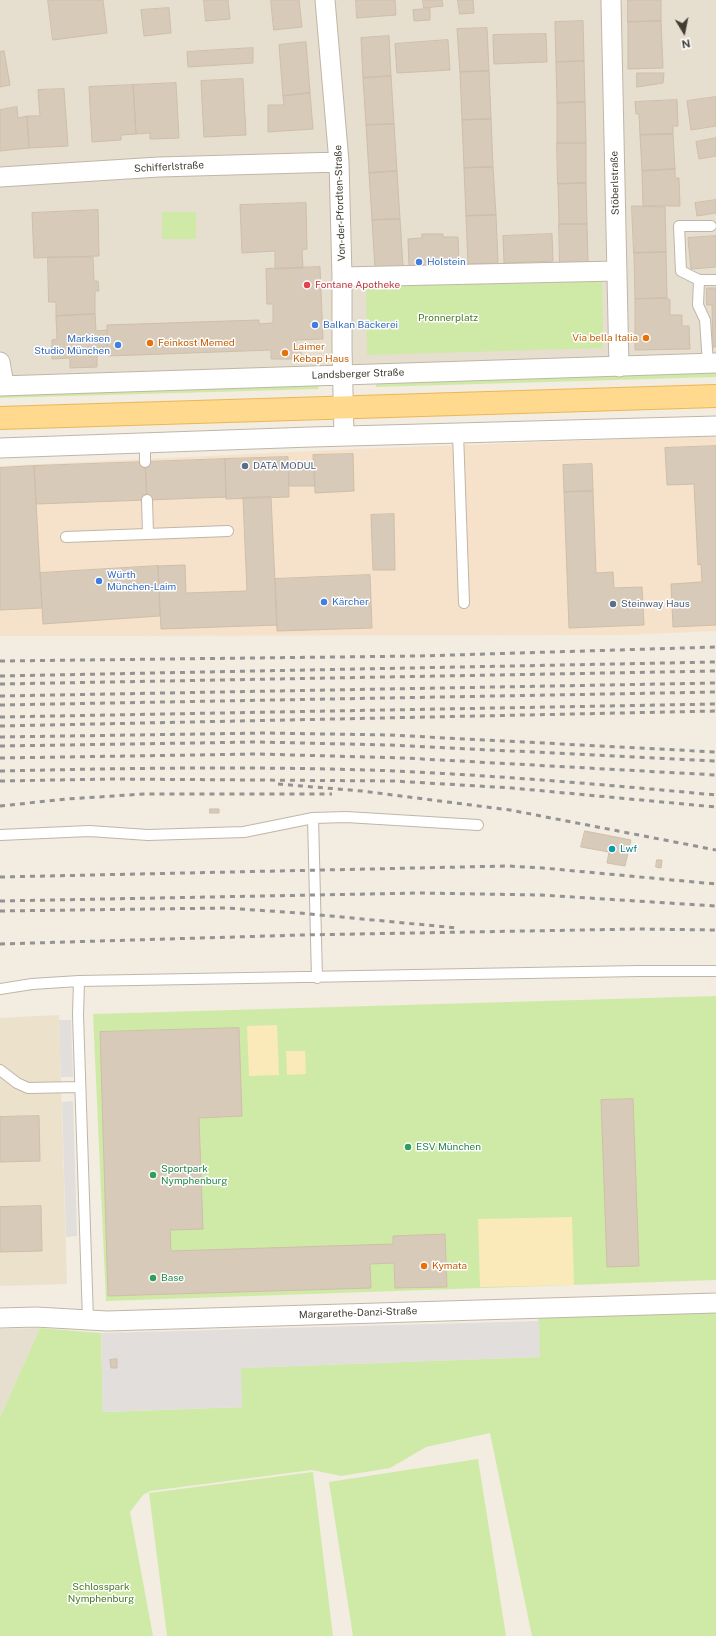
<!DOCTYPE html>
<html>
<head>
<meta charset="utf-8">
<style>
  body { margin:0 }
  #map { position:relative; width:716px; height:1636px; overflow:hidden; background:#f2ece1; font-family:"Public Sans",sans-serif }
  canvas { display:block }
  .north { position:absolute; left:664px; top:12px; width:40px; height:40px; -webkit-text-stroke:3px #fff; paint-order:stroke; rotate:170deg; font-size:11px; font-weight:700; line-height:16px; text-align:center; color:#433c32 }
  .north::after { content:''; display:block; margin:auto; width:14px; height:18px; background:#433c32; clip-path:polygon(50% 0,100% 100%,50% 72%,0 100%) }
</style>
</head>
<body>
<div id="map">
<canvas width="716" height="1636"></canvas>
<div class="north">N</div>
</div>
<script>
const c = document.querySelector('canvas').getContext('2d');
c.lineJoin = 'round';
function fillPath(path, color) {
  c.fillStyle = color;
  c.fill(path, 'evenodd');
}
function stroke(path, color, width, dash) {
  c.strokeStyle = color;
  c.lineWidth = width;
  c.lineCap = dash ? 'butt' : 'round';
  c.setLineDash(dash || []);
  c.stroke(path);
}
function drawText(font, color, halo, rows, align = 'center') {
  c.font = font + ' "Public Sans",sans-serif';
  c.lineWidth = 3;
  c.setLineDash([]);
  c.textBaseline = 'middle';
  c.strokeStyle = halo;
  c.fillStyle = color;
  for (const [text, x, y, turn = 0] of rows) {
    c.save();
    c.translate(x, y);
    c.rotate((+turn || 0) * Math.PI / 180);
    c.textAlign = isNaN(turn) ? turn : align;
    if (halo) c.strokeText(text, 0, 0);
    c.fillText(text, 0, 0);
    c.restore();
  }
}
fillPath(new Path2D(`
  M 0,0 L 716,0 L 716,357 L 0,380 Z
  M 40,1328 L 0,1417 L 0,1329 Z`), '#e6decf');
fillPath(new Path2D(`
  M 716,436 L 716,631 L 623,635 L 0,636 L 0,466 L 357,449 Z`), '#f6e1ca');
fillPath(new Path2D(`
  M 59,1015 L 67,1284 L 0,1286 L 0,1018 Z`), '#ece1ca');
fillPath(new Path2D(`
  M 162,212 L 196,212 L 196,239 L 162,239 Z
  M 602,280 L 603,348 L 367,355 L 366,287 Z
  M 716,372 L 716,377 L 376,387 L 376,382 Z
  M 319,385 L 318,389 L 0,398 L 0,394 Z
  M 716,996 L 716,1280 L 106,1301 L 93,1014 Z
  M 716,1310 L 716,1636 L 532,1636 L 490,1433 L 426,1447 L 390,1468 L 341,1476 L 312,1470 L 150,1491 L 143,1495 L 130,1512 L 153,1636 L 0,1636 L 0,1417 L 40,1328 L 101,1333 L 103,1412 L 242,1407 L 240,1368 L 539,1357 L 538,1315 Z
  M 478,1459 L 506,1636 L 353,1636 L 329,1482 Z
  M 313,1472 L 333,1636 L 167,1636 L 149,1493 Z`), '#cfeaa7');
fillPath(new Path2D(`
  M 277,1025 L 279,1075 L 249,1076 L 247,1026 Z
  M 286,1051 L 305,1051 L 306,1074 L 287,1075 Z
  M 572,1217 L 574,1285 L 480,1287 L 478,1219 Z`), '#fae9b9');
fillPath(new Path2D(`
  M 59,1020 L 71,1020 L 73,1077 L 61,1077 Z
  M 73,1101 L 77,1236 L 66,1237 L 62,1102 Z
  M 539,1321 L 540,1357 L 241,1368 L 242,1407 L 103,1412 L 101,1333 Z`), '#e2dedb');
const building = new Path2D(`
  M 48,0 L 103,0 L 107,33 L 53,40 Z
  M 204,0 L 228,0 L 230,19 L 206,21 Z
  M 271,0 L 299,0 L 302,27 L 274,30 Z
  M 356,0 L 395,0 L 396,15 L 357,18 Z
  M 423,0 L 442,0 L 443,6 L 424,8 Z
  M 458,0 L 473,0 L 474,13 L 460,14 Z
  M 628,0 L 661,0 L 661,21 L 628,22 Z
  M 169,8 L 171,33 L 144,36 L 141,10 Z
  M 430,9 L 430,20 L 414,21 L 413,10 Z
  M 583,21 L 584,61 L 556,62 L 555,22 Z
  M 661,21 L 663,68 L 628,69 L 628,22 Z
  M 487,28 L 489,71 L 460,72 L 457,29 Z
  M 546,34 L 547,62 L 494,64 L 493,35 Z
  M 389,36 L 391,76 L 363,78 L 361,38 Z
  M 448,40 L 450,70 L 397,73 L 395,44 Z
  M 306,42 L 310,93 L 283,96 L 279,45 Z
  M 253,48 L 253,63 L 188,67 L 187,52 Z
  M 4,51 L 10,85 L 0,87 L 0,52 Z
  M 584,61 L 585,102 L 557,103 L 556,62 Z
  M 489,71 L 491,119 L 462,120 L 460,72 Z
  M 637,73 L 664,73 L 663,83 L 637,87 Z
  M 391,76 L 394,124 L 366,125 L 363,78 Z
  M 243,79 L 246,135 L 204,137 L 201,81 Z
  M 176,83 L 179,138 L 150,139 L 150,133 L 136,134 L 133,85 Z
  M 133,85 L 136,134 L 121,135 L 121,140 L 92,142 L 89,87 Z
  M 64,89 L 68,146 L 29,148 L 27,116 L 40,116 L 38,90 Z
  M 310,93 L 313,129 L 268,132 L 268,105 L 284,105 L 283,96 Z
  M 716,97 L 716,126 L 691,130 L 687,101 Z
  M 677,100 L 678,126 L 673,126 L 673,134 L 640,135 L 639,114 L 636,114 L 635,102 Z
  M 585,102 L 586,143 L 557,143 L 557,103 Z
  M 17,107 L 18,118 L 27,116 L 29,148 L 0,151 L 0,110 Z
  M 491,119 L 493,167 L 464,168 L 462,120 Z
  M 394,124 L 397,171 L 369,173 L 366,125 Z
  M 673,134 L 675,169 L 642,171 L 640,135 Z
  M 716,138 L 716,156 L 699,159 L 696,142 Z
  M 557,143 L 586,143 L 586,183 L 558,184 Z
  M 493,167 L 496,215 L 466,216 L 464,168 Z
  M 675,169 L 675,178 L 679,178 L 680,206 L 643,206 L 642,171 Z
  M 397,171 L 400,219 L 372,220 L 369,173 Z
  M 586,183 L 587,224 L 559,224 L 558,184 Z
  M 716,200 L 716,213 L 697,216 L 695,203 Z
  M 306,203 L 307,249 L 302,250 L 303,268 L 275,269 L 275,251 L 242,253 L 240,205 Z
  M 632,206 L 665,207 L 666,252 L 634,253 Z
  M 98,210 L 99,256 L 34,258 L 32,213 Z
  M 496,215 L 498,263 L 468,264 L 466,216 Z
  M 400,219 L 403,266 L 375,268 L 372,220 Z
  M 559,224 L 587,224 L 588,264 L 560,265 Z
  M 422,234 L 443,234 L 443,237 L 458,237 L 459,265 L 409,266 L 408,239 L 422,238 Z
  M 552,234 L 553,261 L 504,263 L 503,236 Z
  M 716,236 L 716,267 L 691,269 L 688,238 Z
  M 666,252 L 667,298 L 635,299 L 634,253 Z
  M 48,257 L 93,257 L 94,281 L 98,281 L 99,291 L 95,291 L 95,314 L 56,316 L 56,302 L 49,302 Z
  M 320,267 L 323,339 L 296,340 L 296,348 L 301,348 L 301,359 L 271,359 L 271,350 L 108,356 L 107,325 L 259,320 L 259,324 L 273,323 L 273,304 L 267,304 L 266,269 Z
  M 707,288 L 716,288 L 716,347 L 713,347 L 712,305 L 707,305 Z
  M 667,298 L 670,300 L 670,315 L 682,315 L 682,326 L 689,326 L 690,349 L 635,350 L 635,299 Z
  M 95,314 L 96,331 L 107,330 L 107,347 L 97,348 L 97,367 L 70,368 L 70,358 L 52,359 L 52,340 L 57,339 L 56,316 Z
  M 716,446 L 716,625 L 673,627 L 671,584 L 702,582 L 701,564 L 698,565 L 694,484 L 667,485 L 665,448 Z
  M 353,454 L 354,491 L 315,493 L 313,455 Z
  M 288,457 L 289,497 L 226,499 L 225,459 Z
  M 225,459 L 226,497 L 147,500 L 145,462 Z
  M 145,462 L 147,500 L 36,504 L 34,466 Z
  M 314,462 L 315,486 L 289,486 L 288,463 Z
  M 592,464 L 593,491 L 564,492 L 563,465 Z
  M 34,466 L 42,608 L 0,610 L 0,468 Z
  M 593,491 L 596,573 L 613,572 L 614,588 L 642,587 L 644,625 L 569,628 L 564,492 Z
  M 271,497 L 277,625 L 161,629 L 158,566 L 185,565 L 186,593 L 247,591 L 243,498 Z
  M 394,514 L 395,570 L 373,570 L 371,515 Z
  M 158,566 L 160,616 L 43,624 L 40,573 Z
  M 370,575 L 372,628 L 277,631 L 275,579 Z
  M 210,809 L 219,809 L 219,813 L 210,813 Z
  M 585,831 L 631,840 L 625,866 L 607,863 L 609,852 L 581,847 Z
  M 657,860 L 662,860 L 661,868 L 656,867 Z
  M 239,1028 L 242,1116 L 199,1118 L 203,1229 L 170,1230 L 171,1251 L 393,1244 L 393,1236 L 445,1234 L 447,1287 L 395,1288 L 394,1263 L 370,1264 L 371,1288 L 108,1296 L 100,1032 Z
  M 633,1099 L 639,1266 L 607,1267 L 601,1100 Z
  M 39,1116 L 40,1161 L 0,1162 L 0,1117 Z
  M 41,1206 L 42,1251 L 0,1252 L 0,1207 Z
  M 117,1359 L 117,1368 L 111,1368 L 110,1360 Z`);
fillPath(building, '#d7cab9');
stroke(building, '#cfbfa9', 1);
const lane = new Path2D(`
  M 699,280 L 681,271 L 679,226 L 711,226
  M 708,364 L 705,320 L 698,305 L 699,280 L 716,280
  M 458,433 L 464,603
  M 145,443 L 145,462
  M 147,500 L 148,533
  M 66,537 L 228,531
  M 313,818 L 317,978
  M 0,835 L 89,831 L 148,835 L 244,832 L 313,818 L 346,817 L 478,825
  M 79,981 L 78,1015 L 88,1320
  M 0,989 L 32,984 L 79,981 L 639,971 L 716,971
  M 0,1070 L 17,1083 L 28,1088 L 80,1087`);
const street = new Path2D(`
  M 325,0 L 339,162 L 342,277 L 342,349 L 344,436
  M 611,0 L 619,367
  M 0,177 L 159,167 L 339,162
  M 342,277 L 617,271
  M 0,362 L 4,385
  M 0,386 L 716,363
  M 0,448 L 311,437 L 716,426
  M 0,1318 L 36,1317 L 107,1321 L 716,1303`);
const primary = new Path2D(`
  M 0,418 L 716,396`);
stroke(lane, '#c0b6a7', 12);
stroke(street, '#c0b6a7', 21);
stroke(primary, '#eab757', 24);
stroke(lane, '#fff', 10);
stroke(street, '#fff', 19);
stroke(primary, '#ffd98d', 22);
stroke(new Path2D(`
  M 0,661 L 420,656 L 716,647
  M 0,676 L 716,662
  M 0,684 L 716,671
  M 0,696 L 716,683
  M 0,705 L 716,692
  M 0,717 L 716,704
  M 0,726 L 716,711
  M 0,737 L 266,733 L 389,735 L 716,752
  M 0,746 L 258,742 L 390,745 L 716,761
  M 0,758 L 258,754 L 404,758 L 716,775
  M 0,771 C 132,768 264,766 396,771 C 503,776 610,785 716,795
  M 0,781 L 112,779 L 394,781 L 512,788 L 716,807
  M 278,784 L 362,791 L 510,810 L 716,850
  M 0,806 L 67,799 L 144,794 L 332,794
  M 0,877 L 508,866 L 543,868 L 716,884
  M 0,901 L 420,893 L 541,895 L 716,906
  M 0,911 L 226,908 L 299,913 L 458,928
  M 0,944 L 301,935 L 638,929 L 716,930`), '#939393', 3, [5, 5]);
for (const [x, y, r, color] of [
  [419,262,4,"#3f7fe0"],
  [307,285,4,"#e0444e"],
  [315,325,4,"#3f7fe0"],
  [646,338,4,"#e8710a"],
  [150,343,4,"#e8710a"],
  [118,345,4,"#3f7fe0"],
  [285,353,4,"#e8710a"],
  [245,466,4,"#5c6f8a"],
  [99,581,4,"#3f7fe0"],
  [324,602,4,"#3f7fe0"],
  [613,604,4,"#5c6f8a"],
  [612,849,4,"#0f9aa8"],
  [408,1147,4,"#2e9e5b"],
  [153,1175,4,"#2e9e5b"],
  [424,1266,4,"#e8710a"],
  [153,1278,4,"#2e9e5b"]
]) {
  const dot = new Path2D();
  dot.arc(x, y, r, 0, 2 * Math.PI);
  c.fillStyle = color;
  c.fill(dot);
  stroke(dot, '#fff', 1.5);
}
drawText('10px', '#433c32', '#fff', [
  ["Schifferlstraße",169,167,-3],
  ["Stöberlstraße",615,183,-91],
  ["Von-der-Pfordten-Straße",340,203,-92],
  ["Landsberger Straße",358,374,-2],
  ["Margarethe-Danzi-Straße",358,1313,-2]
]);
drawText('10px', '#366cbe', '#fff', [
  ["Holstein",427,262],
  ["Balkan Bäckerei",323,325],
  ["Markisen",110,339,"right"],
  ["Studio München",110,351,"right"],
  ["Würth",107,575],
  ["München-Laim",107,587],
  ["Kärcher",332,602]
], 'left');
drawText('10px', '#be3a42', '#fff', [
  ["Fontane Apotheke",315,285]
], 'left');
drawText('10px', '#477823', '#fff', [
  ["Pronnerplatz",448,318],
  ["Schlosspark",101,1587],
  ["Nymphenburg",101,1599]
]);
drawText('10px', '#c56008', '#fff', [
  ["Via bella Italia",638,338,"right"],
  ["Feinkost Memed",158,343],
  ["Laimer",293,347],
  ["Kebap Haus",293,359],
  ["Kymata",432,1266]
], 'left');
drawText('10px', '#4e5e75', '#fff', [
  ["DATA MODUL",253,466],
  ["Steinway Haus",621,604]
], 'left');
drawText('10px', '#0d838f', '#fff', [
  ["Lwf",620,849]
], 'left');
drawText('10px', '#27864d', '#fff', [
  ["ESV München",416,1147],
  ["Sportpark",161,1169],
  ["Nymphenburg",161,1181],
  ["Base",161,1278]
], 'left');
</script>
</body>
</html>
